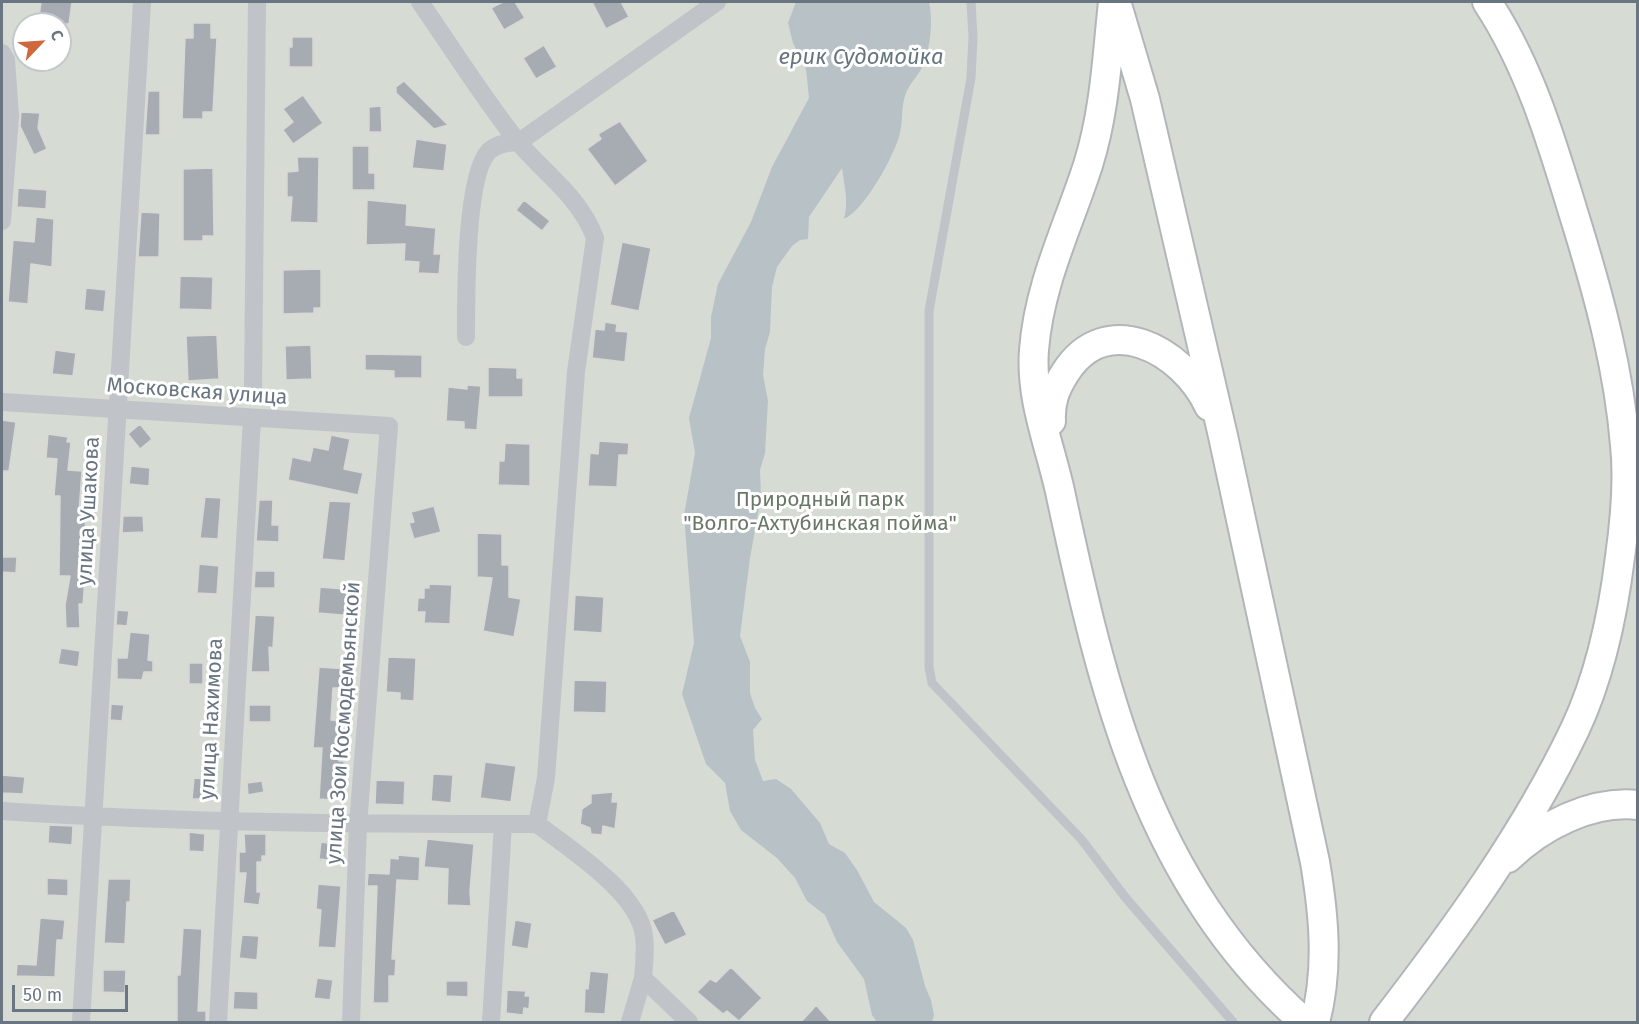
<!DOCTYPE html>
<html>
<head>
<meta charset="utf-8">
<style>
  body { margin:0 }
  #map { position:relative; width:1639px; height:1024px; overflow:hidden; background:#f6f6f4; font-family:"Fira Sans",sans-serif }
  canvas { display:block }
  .frame { position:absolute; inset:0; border:3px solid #697581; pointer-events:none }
  .north { position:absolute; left:12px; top:12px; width:60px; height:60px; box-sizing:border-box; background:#fff; border:2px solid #c3c8cd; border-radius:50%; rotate:65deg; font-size:16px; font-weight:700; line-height:24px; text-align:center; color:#697581 }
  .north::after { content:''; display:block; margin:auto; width:21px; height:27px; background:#cd693d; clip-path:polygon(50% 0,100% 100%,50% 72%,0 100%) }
  .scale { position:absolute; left:12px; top:985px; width:116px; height:27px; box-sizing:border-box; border:3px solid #697581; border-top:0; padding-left:8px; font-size:18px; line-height:21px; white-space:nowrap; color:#697581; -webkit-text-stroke:4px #fff; paint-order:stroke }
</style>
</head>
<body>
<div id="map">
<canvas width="1639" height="1024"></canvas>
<div class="frame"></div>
<div class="north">С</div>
<div class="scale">50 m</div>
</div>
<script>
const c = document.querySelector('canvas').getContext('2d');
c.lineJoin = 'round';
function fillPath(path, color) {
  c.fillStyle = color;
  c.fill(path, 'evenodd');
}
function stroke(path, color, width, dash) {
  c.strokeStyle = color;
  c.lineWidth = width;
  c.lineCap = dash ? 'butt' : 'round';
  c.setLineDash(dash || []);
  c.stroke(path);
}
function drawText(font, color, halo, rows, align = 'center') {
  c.font = font + ' "Fira Sans",sans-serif';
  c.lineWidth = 6;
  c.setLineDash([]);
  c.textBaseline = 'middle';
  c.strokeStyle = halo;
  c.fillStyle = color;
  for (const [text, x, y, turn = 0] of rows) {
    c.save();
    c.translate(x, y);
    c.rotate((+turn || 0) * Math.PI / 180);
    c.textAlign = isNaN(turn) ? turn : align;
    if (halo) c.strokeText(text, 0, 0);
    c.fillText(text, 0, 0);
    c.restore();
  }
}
fillPath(new Path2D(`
  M 2,2 L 1637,2 L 1637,1022 L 2,1022 ZM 24,24 L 60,24 L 60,60 L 24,60 Z`), '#d6dbd4');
fillPath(new Path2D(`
  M 796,2 L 929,2 C 933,19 931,47 923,65 C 919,76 908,84 905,96 C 901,108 903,121 900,133 C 895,155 864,211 844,219 C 849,201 844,185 842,168 L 809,217 L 808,239 L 800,240 L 792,246 L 777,267 L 772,287 L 770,332 L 765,349 L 763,375 L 768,401 L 765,453 L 760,470 L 761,497 L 750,558 L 740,636 L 750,662 L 750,693 L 755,708 L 762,719 L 753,730 L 755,760 L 763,781 L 776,779 L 791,789 L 820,823 L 829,844 L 845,853 L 857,870 L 874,902 L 906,928 L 913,940 L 925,986 L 931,1000 L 934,1015 L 932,1022 L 877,1022 L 872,1015 L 864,979 L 837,942 L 825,915 L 807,901 L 795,878 L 777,858 L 741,830 L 730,811 L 725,783 L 706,764 L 682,694 L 694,643 L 684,515 L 695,453 L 689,418 L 711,338 L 711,317 L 718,284 L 751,222 L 772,167 L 809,98 L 806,69 L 793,43 L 788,23 Z`), '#b8c1c6');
const building = new Path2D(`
  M 41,2 L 72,2 L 69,24 L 38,24 Z
  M 503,2 L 515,2 L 525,18 L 504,30 L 491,8 Z
  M 592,2 L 621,2 L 629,17 L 606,29 Z
  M 193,23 L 211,23 L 211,38 L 217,38 L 213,112 L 203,112 L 203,119 L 182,119 L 185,38 L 193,38 Z
  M 292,37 L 313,37 L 313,67 L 289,67 L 289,47 L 292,47 Z
  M 544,45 L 557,67 L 536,79 L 523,58 Z
  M 404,81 L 448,125 L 434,129 L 396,93 L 396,87 Z
  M 148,91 L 160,91 L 160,135 L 145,135 Z
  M 303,95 L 323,123 L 293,144 L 283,130 L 293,122 L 283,109 Z
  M 381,106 L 382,132 L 369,132 L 369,107 Z
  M 21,112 L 40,113 L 38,128 L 47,149 L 34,155 L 20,126 Z
  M 620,121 L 648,161 L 615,186 L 587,149 L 601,139 L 598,134 Z
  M 416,139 L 447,144 L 444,171 L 412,168 Z
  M 352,146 L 369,146 L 369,173 L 375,173 L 375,190 L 352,190 Z
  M 297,157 L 319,157 L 318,223 L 290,222 L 292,197 L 287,197 L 287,172 L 298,171 Z
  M 213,168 L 214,236 L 203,236 L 203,241 L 183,241 L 183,169 Z
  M 18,188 L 47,190 L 46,209 L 17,207 Z
  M 367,200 L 407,204 L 406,225 L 436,228 L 434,254 L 441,254 L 439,274 L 418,273 L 419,262 L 404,261 L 405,244 L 366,245 Z
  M 524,200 L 550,221 L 542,231 L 516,210 Z
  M 141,212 L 160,213 L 159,257 L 138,257 Z
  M 36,217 L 54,219 L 52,267 L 31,264 L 28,304 L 8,302 L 13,240 L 34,242 Z
  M 622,242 L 651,248 L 639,311 L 610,305 Z
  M 321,269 L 321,308 L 314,308 L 314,313 L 283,314 L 283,270 Z
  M 180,276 L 213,277 L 212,310 L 179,309 Z
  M 86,288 L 106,290 L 104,312 L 84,310 Z
  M 605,322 L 617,324 L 616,331 L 628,332 L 625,362 L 592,358 L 595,329 L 604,330 Z
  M 217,335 L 219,379 L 188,381 L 186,336 Z
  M 311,345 L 312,379 L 286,380 L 285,346 Z
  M 55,350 L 76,353 L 73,376 L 52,374 Z
  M 365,354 L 422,355 L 422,378 L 394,378 L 394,371 L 365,370 Z
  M 488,367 L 517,368 L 517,378 L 523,378 L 523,397 L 488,397 Z
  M 467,385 L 481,386 L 477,430 L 464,429 L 464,422 L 446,421 L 448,387 L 467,389 Z
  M 2,420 L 16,422 L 9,471 L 2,471 Z
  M 140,424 L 152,439 L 140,449 L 128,434 Z
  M 48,434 L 68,437 L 67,442 L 71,442 L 68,470 L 82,471 L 79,512 L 85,512 L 86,539 L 84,593 L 83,604 L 79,604 L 80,628 L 66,628 L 65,605 L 70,576 L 59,576 L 60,496 L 54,496 L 57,459 L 46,458 Z
  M 331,435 L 350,439 L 344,469 L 363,473 L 358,495 L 288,480 L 292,457 L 310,461 L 313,447 L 328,450 Z
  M 599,441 L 629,443 L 628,455 L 619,455 L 617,487 L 588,486 L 590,453 L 598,454 Z
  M 505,443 L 530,444 L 530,486 L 498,485 L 499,461 L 504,461 Z
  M 131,466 L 150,468 L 149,486 L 129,484 Z
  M 205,497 L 221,498 L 218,539 L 200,538 Z
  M 259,500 L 273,500 L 272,525 L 279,525 L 279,542 L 256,541 Z
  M 329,501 L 351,502 L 345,561 L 322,559 Z
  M 434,506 L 441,532 L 414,539 L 409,523 L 414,522 L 411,512 Z
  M 123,516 L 143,516 L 144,532 L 122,533 Z
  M 477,533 L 502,534 L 502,565 L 509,565 L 509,597 L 521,599 L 514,637 L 483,631 L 492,578 L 477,577 Z
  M 2,557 L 17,557 L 16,573 L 2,572 Z
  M 199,564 L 219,566 L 217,594 L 197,593 Z
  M 255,571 L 275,571 L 275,588 L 254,588 Z
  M 429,584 L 452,585 L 450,624 L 424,623 L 425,612 L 417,612 L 418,598 L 424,598 L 424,588 L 429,588 Z
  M 320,587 L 356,590 L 354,616 L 318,613 Z
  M 575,595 L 604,597 L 602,633 L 573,631 Z
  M 117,610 L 129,611 L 127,626 L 116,625 Z
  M 255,615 L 275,616 L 273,648 L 269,647 L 270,672 L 251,672 Z
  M 130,632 L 150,634 L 148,660 L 153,661 L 153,672 L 144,672 L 142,680 L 117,679 L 117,658 L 127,658 Z
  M 61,648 L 80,651 L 78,667 L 58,664 Z
  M 388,657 L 416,658 L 414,701 L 400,700 L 400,693 L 386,692 Z
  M 189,663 L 203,663 L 203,684 L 189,684 Z
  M 319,667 L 348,669 L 347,688 L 333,688 L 331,720 L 340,721 L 339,761 L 344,761 L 344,801 L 319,799 L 322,748 L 313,748 Z
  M 574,680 L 607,681 L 606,713 L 573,712 Z
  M 111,704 L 124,705 L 122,721 L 110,720 Z
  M 249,705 L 271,705 L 271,722 L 249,722 Z
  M 485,762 L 516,766 L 511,802 L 480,798 Z
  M 433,774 L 453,775 L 451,803 L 431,801 Z
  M 2,775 L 25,777 L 23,794 L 2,793 Z
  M 194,778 L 206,779 L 204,799 L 192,799 Z
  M 376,780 L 405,781 L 404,805 L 375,804 Z
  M 262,781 L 264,792 L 248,795 L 247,783 Z
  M 613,792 L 612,802 L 618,802 L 615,829 L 603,826 L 602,835 L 591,834 L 590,828 L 580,824 L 582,809 L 591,803 L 591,794 Z
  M 49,825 L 73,826 L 72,845 L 48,843 Z
  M 189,832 L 205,834 L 204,852 L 189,851 Z
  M 244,834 L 266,834 L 266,856 L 262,856 L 262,862 L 257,862 L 257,892 L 261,892 L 259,905 L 243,903 L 246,873 L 239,873 L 239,852 L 245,852 Z
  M 427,839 L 474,844 L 470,891 L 471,906 L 447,905 L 448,869 L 424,867 Z
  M 321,842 L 342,845 L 340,861 L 319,859 Z
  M 398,855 L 420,857 L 419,881 L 397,880 L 392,959 L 396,959 L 395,976 L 389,976 L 389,1003 L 373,1003 L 377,886 L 367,886 L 368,873 L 389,874 L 390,858 L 398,859 Z
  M 47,878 L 68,879 L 68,896 L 47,895 Z
  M 108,879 L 131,879 L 130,902 L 127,902 L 125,944 L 104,943 Z
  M 318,884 L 341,886 L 336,948 L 318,947 L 321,910 L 316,909 Z
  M 674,910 L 687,935 L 665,945 L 652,920 Z
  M 40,918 L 65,920 L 63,940 L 57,940 L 55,977 L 16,976 L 17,964 L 36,965 Z
  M 515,920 L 532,923 L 528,949 L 511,946 Z
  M 183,928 L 202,929 L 198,1011 L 206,1011 L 206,1023 L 177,1023 L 177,975 L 180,975 Z
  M 242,935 L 259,936 L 257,960 L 239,958 Z
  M 731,967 L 762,998 L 739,1021 L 727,1011 L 723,1014 L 697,992 L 710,979 L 716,982 Z
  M 103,970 L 126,970 L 125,993 L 103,992 Z
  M 590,971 L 609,973 L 605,1014 L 584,1013 L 585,988 L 588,989 Z
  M 317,978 L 333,980 L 330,1000 L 314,998 Z
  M 446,981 L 468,981 L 468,997 L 446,996 Z
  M 507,990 L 526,991 L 525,996 L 530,996 L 529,1009 L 524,1008 L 523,1015 L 506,1013 Z
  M 234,991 L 258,992 L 258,1010 L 233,1009 Z
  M 816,1005 L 832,1023 L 800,1023 L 812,1010 Z`);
fillPath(building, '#a6acb2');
stroke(building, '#d8d8d6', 1.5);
const primary = new Path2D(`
  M 1113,2 C 1107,57 1105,111 1088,165 C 1068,227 1039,284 1034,350 C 1030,400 1051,448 1061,496 C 1103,692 1147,883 1304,1022
  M 1118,8 L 1145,99 L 1223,436 L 1315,862 C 1324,916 1329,969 1315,1022
  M 1051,421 C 1050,402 1055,389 1065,373 C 1106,308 1183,350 1209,406
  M 1508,858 C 1541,826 1591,800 1638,805
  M 1384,1022 C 1455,930 1525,834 1575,729 C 1600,676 1613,614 1620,557 C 1625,521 1629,482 1625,445 C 1619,371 1600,300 1578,228 C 1554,150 1532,70 1487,2`);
stroke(primary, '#b2b5b9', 32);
stroke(new Path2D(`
  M 971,2 L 973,37 L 971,78 L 929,311 L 929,667 L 932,683 L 1082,840 L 1125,897 L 1233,1022`), '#c0c3c7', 9);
stroke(new Path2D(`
  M 420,2 C 452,48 483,98 518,142 C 545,174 580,197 595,238 L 576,372 L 546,778 L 537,824 C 570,849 639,893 644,936 C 646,950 644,964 643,978 L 689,1022
  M 2,53 L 6,60 L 10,116 L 2,221
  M 466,337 C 466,302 465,175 489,151 C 498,143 507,143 519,142 L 717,2
  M 253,388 L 257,2
  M 2,402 L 389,426 L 358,825 L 351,1022
  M 2,811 C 180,823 359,824 537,824
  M 81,1022 L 142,2
  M 218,1022 L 252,418
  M 491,1022 L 503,824
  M 630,1022 L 643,978`), '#c0c3c7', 18);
stroke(primary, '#fff', 28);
drawText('21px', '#697581', '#fff', [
  ["Московская улица",197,392,4],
  ["улица Ушакова",89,511,-87],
  ["улица Нахимова",212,719,-87],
  ["улица Зои Космодемьянской",344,723,-86]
]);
drawText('21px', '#6a7967', '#fff', [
  ["Природный парк",820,500],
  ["\"Волго-Ахтубинская пойма\"",820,524]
]);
drawText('italic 22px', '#65757d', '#fff', [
  ["ерик Судомойка",861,58]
]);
</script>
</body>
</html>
